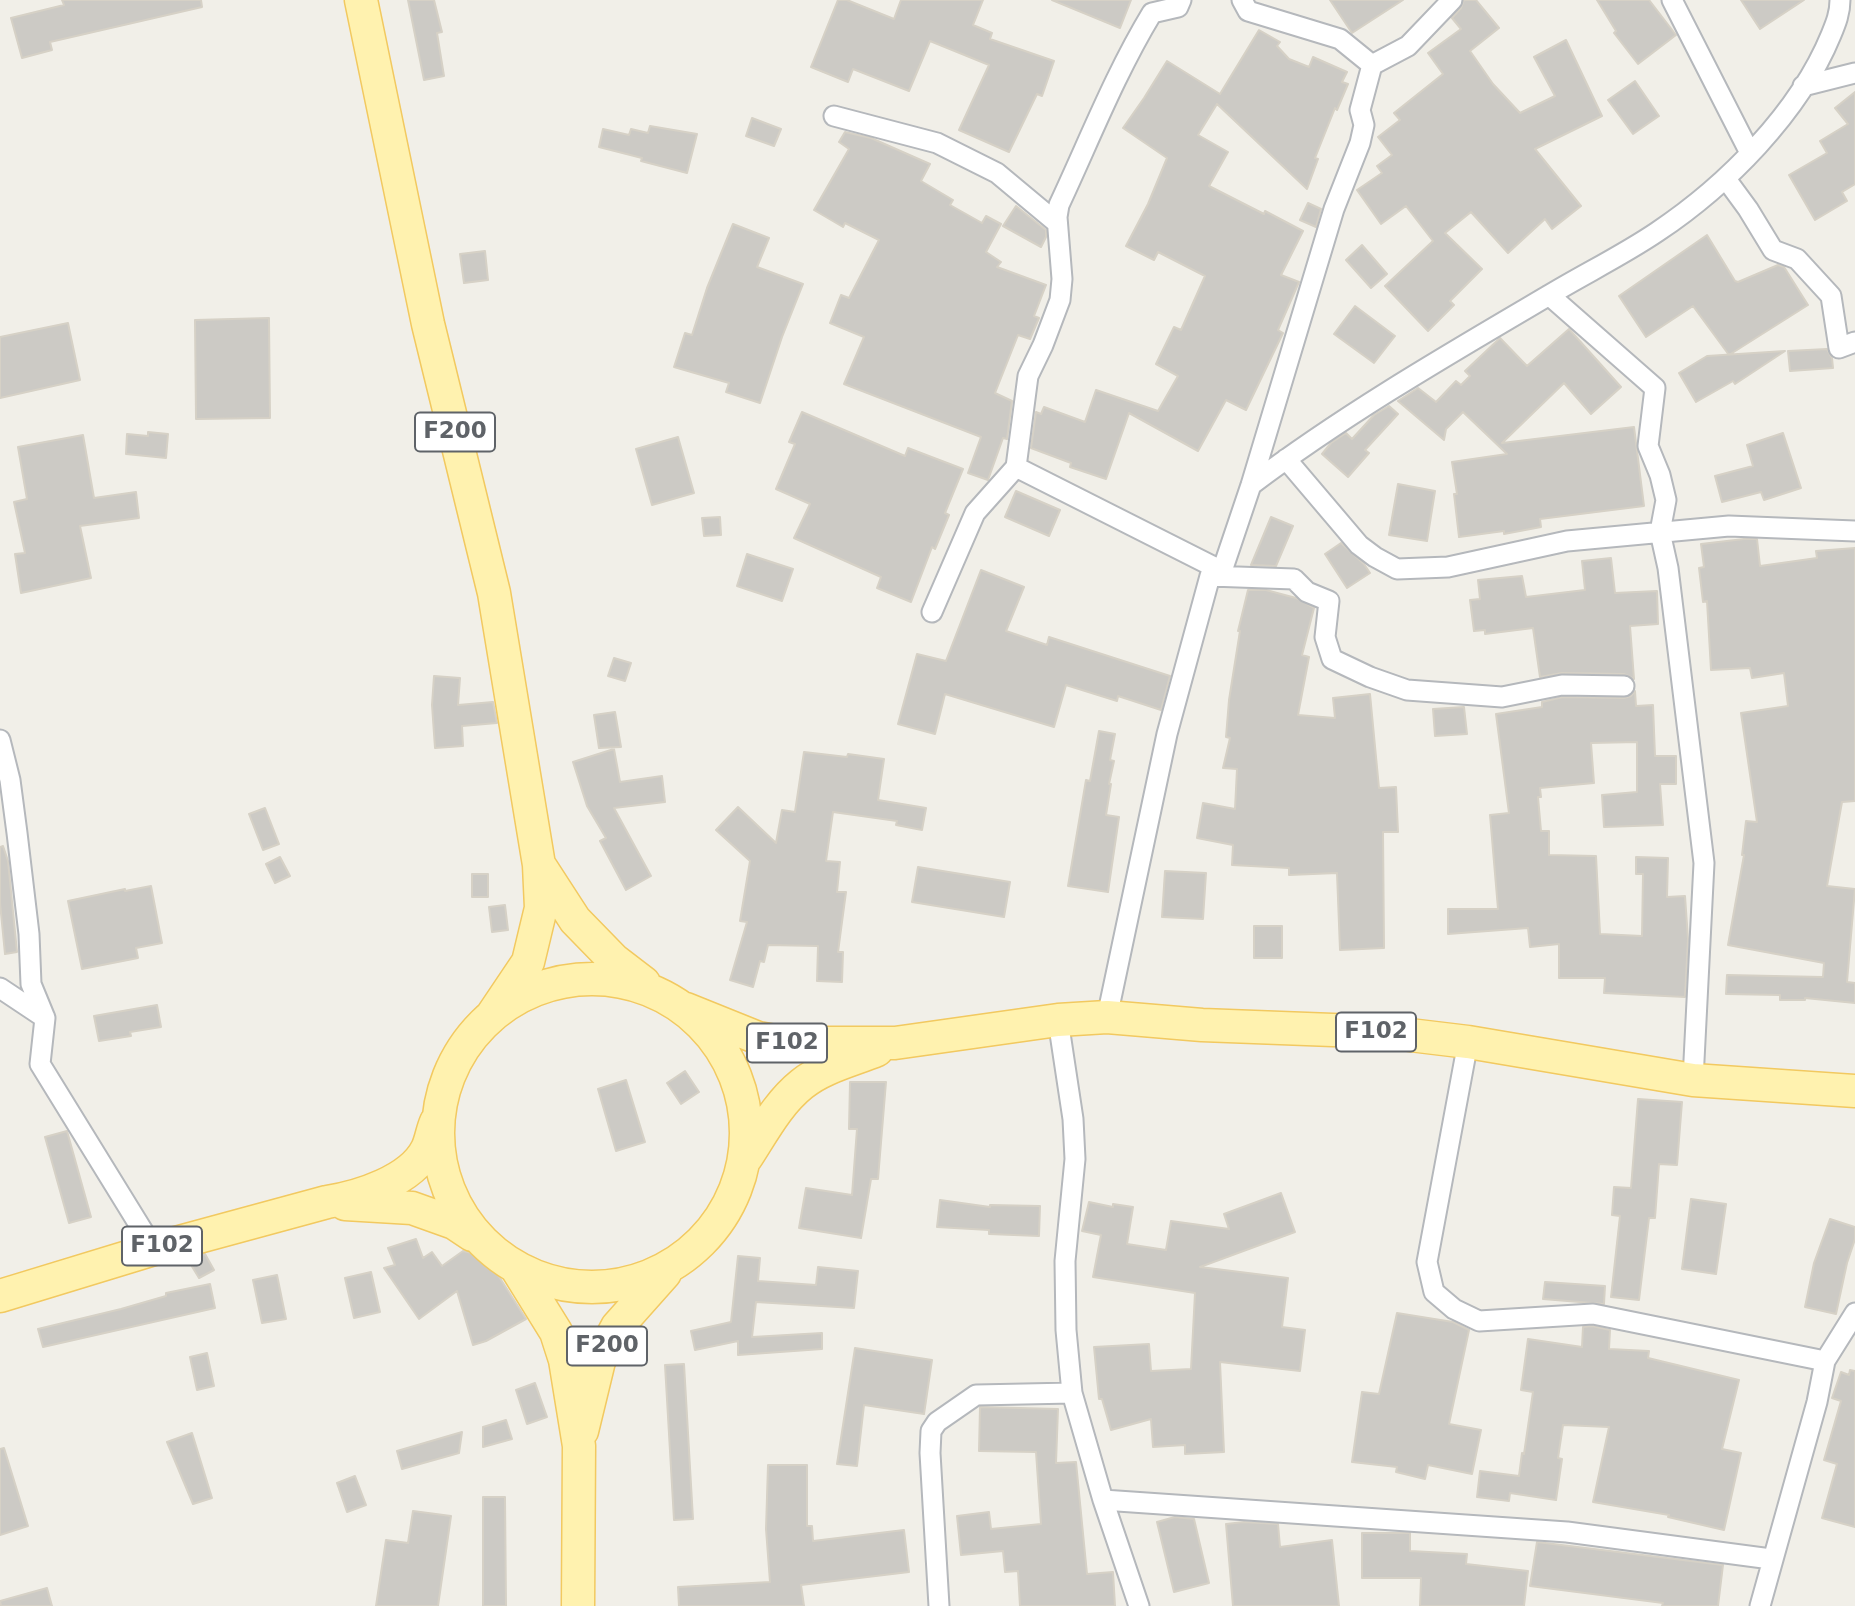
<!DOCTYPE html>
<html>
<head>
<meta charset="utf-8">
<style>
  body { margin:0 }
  canvas { display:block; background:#f1efe8 }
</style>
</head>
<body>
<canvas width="1855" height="1606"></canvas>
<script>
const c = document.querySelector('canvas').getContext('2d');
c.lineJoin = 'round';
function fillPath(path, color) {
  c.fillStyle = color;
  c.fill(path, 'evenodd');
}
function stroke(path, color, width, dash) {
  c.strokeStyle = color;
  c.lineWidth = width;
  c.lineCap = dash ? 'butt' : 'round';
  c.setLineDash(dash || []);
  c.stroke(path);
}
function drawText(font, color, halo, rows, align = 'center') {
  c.font = font + ' "DejaVu Sans",sans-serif';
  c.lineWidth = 5;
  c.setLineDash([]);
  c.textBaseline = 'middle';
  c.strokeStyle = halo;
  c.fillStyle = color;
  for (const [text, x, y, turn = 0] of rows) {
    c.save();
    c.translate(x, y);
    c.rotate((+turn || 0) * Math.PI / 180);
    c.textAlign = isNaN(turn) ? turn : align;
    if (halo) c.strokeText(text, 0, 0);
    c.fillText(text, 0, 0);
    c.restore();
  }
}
const building = new Path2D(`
  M 62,0 L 201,0 L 202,7 L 50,42 L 52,50 L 22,58 L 11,18 L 64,5 Z
  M 408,0 L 434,0 L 442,32 L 437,33 L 444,76 L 424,80 Z
  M 838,0 L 847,0 L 894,19 L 901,0 L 983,0 L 973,25 L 992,33 L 990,39 L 1054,61 L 1042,96 L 1037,94 L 1009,152 L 959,130 L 989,65 L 930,41 L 909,91 L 853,69 L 848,82 L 811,67 Z
  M 1052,0 L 1131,0 L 1120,28 Z
  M 1330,0 L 1403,0 L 1352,33 Z
  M 1464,0 L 1476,0 L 1499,28 L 1470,51 L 1493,84 L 1520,113 L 1555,96 L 1534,57 L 1566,40 L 1602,116 L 1535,149 L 1581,206 L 1552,229 L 1545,219 L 1508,253 L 1471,212 L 1445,233 L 1482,269 L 1450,301 L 1454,305 L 1428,331 L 1385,286 L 1433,241 L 1406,206 L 1381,224 L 1357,190 L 1382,173 L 1377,166 L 1392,155 L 1378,137 L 1400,120 L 1394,113 L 1443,74 L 1428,53 L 1461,29 L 1452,18 L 1461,8 Z
  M 1597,0 L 1649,0 L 1676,35 L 1638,64 L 1614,33 L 1616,31 Z
  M 1741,0 L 1804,0 L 1760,29 Z
  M 1259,30 L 1280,42 L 1277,46 L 1289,59 L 1309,67 L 1313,57 L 1347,72 L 1342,82 L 1348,84 L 1337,110 L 1335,108 L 1315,158 L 1318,159 L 1307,189 L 1217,104 L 1198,135 L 1228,152 L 1209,186 L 1264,214 L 1265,211 L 1303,231 L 1281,275 L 1299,282 L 1278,330 L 1283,333 L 1246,410 L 1226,400 L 1198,451 L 1129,413 L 1106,479 L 1070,467 L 1071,463 L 1031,448 L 1036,412 L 1041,414 L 1044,407 L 1085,422 L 1096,390 L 1158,411 L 1178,376 L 1156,364 L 1174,327 L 1181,330 L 1205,276 L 1158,252 L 1154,260 L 1126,246 L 1148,204 L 1167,158 L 1123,128 L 1144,98 L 1167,61 L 1220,94 Z
  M 1635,81 L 1659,116 L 1633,134 L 1608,100 Z
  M 1855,92 L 1855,184 L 1842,192 L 1847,201 L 1815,220 L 1789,175 L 1827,153 L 1820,141 L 1848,124 L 1835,108 Z
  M 752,118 L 781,129 L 774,146 L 746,136 Z
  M 650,126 L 697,134 L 687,173 L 641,161 L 642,158 L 599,147 L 603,129 L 629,135 L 631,129 L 648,133 Z
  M 845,132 L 871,138 L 930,164 L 921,181 L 953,200 L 950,205 L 982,223 L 986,216 L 1001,224 L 986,252 L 1001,262 L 997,267 L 1046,285 L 1034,316 L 1039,318 L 1030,339 L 1018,335 L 995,393 L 1012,401 L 1007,439 L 1003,438 L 988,480 L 968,473 L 981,437 L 844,384 L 864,337 L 830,323 L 841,295 L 849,298 L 879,240 L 845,223 L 843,227 L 814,210 L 849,149 L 839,142 Z
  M 1308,203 L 1321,209 L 1316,227 L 1300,220 Z
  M 1016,206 L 1046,230 L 1046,237 L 1041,247 L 1003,226 Z
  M 733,224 L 769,238 L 757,267 L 803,284 L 782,337 L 760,403 L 726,392 L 729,383 L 674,367 L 685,333 L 692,335 L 707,288 Z
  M 1707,235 L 1735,281 L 1738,282 L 1778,265 L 1784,267 L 1808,305 L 1729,355 L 1693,306 L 1646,337 L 1619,296 Z
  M 1362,245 L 1387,274 L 1371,288 L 1346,260 Z
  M 485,251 L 488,280 L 464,283 L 460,254 Z
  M 1355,306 L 1395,336 L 1374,363 L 1334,334 Z
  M 269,318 L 270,418 L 196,419 L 195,320 Z
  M 68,323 L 80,380 L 0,398 L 0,337 Z
  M 1569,329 L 1621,387 L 1591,414 L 1564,383 L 1502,443 L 1634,427 L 1644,506 L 1540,519 L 1541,527 L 1504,534 L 1504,531 L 1459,537 L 1454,494 L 1457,494 L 1452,462 L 1507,454 L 1463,412 L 1446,429 L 1444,440 L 1398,401 L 1418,388 L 1436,402 L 1456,381 L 1461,385 L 1470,376 L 1465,371 L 1500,338 L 1527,366 Z
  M 1827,349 L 1832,358 L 1833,368 L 1790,371 L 1788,351 Z
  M 1785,351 L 1735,384 L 1733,381 L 1696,402 L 1679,373 L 1707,356 Z
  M 1389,406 L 1398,414 L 1365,450 L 1369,453 L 1348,477 L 1322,454 L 1331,443 L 1346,433 L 1352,439 L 1374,415 Z
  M 802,412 L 905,456 L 908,448 L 963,469 L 945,513 L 949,515 L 935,549 L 932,547 L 911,602 L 877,588 L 881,577 L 794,538 L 810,504 L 776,489 L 795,444 L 789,442 Z
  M 148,432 L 168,434 L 166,458 L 126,454 L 127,434 L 148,436 Z
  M 1783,433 L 1801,488 L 1764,500 L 1761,492 L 1722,502 L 1715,476 L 1753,466 L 1747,445 Z
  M 83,435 L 94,498 L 136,492 L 139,518 L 80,526 L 91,578 L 21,593 L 15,554 L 25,553 L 14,502 L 27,499 L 18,447 Z
  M 678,437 L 694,493 L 652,505 L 636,449 Z
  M 1398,484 L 1435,491 L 1427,541 L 1389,535 Z
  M 1016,491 L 1060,510 L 1049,536 L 1005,517 Z
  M 720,517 L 721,535 L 704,536 L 702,518 Z
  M 1271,517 L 1293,526 L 1276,566 L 1251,565 Z
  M 1744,539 L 1757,539 L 1760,566 L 1817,558 L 1816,551 L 1855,548 L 1855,801 L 1842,802 L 1827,886 L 1855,889 L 1847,982 L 1855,983 L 1855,1003 L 1805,998 L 1805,1000 L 1780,1000 L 1780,995 L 1726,994 L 1727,975 L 1823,977 L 1824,963 L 1728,945 L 1744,855 L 1742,855 L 1746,821 L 1757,822 L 1741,713 L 1788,706 L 1784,673 L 1752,678 L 1750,668 L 1711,670 L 1707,601 L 1703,602 L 1699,568 L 1704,567 L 1701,544 Z
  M 1341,543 L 1364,564 L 1370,573 L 1347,588 L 1325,554 Z
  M 747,554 L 793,569 L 782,601 L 737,586 Z
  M 1611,558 L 1615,593 L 1657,591 L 1658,624 L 1630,626 L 1634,679 L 1624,674 L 1562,673 L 1540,677 L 1533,628 L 1485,634 L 1485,630 L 1474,631 L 1470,600 L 1480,599 L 1478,580 L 1522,576 L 1526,597 L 1585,590 L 1582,561 Z
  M 981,570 L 1024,587 L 1006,631 L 1047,645 L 1049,637 L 1170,676 L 1161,710 L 1118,696 L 1117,701 L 1066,685 L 1054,727 L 945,694 L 935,734 L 898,724 L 917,654 L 946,661 Z
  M 1248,590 L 1266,590 L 1296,598 L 1314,608 L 1302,655 L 1309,657 L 1298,715 L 1335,718 L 1333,698 L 1370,694 L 1379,788 L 1396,787 L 1398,832 L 1383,832 L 1384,948 L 1340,950 L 1337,873 L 1289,875 L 1289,868 L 1232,865 L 1233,845 L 1197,838 L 1203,803 L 1235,809 L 1237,769 L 1223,768 L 1230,738 L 1226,737 L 1229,700 L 1240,631 L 1238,631 Z
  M 614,658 L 631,663 L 625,681 L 608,676 Z
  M 434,676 L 460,678 L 458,705 L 493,702 L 497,723 L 462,726 L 463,746 L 435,748 L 432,705 Z
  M 1635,691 L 1636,706 L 1653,705 L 1655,756 L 1676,756 L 1676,784 L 1660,784 L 1663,825 L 1604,827 L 1602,795 L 1637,792 L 1637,742 L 1591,743 L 1594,783 L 1540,788 L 1541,797 L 1538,797 L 1541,831 L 1549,831 L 1549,855 L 1596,856 L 1600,934 L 1642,936 L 1643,874 L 1636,874 L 1636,857 L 1668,858 L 1667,897 L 1685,896 L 1688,939 L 1685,997 L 1604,993 L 1605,978 L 1559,978 L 1559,944 L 1530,947 L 1528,928 L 1448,934 L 1448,909 L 1498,909 L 1490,815 L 1509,813 L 1496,714 L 1542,707 L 1542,702 L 1563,697 L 1624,698 L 1631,696 Z
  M 1464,707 L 1467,734 L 1435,736 L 1433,709 Z
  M 615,712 L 621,747 L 599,748 L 594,715 Z
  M 1099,731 L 1115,734 L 1110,760 L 1114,761 L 1109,784 L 1111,784 L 1106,815 L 1119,817 L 1108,892 L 1068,886 L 1086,780 L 1090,781 Z
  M 614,749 L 620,782 L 662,776 L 665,802 L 614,808 L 651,876 L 626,890 L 600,841 L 606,838 L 587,806 L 573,762 Z
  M 804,752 L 847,757 L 848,754 L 884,759 L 878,800 L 926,808 L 922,830 L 896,825 L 897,821 L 833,812 L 826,861 L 840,862 L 837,892 L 846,892 L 838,952 L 843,952 L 842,982 L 817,981 L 818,946 L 768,945 L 764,962 L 760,961 L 753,987 L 730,980 L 747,922 L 740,921 L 750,861 L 716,830 L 738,807 L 776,843 L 782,810 L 795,812 Z
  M 265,808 L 279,844 L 263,850 L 249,814 Z
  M 3,846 L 8,861 L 17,952 L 5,954 L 0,903 L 0,847 Z
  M 280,857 L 290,876 L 275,883 L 266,864 Z
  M 918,867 L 1010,882 L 1004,917 L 912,902 Z
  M 1165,871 L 1206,873 L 1203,919 L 1162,917 Z
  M 472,874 L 488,874 L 488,897 L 472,897 Z
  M 151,886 L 162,943 L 136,948 L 138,958 L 82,969 L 68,901 L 125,889 L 125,891 Z
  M 505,905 L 508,930 L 492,932 L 489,907 Z
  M 1254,926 L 1282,926 L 1282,958 L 1254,958 Z
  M 157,1005 L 161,1027 L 130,1032 L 131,1036 L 99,1041 L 94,1016 Z
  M 685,1071 L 699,1092 L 681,1104 L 667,1083 Z
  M 626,1080 L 645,1142 L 616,1151 L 598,1089 Z
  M 850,1082 L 886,1082 L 878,1179 L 871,1179 L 861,1238 L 799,1228 L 806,1188 L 852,1195 L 857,1129 L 849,1129 Z
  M 1638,1099 L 1682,1102 L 1677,1165 L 1659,1164 L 1655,1218 L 1649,1218 L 1639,1300 L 1611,1297 L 1620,1216 L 1612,1215 L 1614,1187 L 1631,1188 Z
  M 67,1131 L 91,1217 L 69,1223 L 45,1137 Z
  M 1281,1193 L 1295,1232 L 1200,1267 L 1288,1278 L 1282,1327 L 1305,1330 L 1300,1371 L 1220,1362 L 1224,1452 L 1185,1454 L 1185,1445 L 1153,1447 L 1151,1419 L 1111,1430 L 1102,1399 L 1099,1399 L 1094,1347 L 1149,1344 L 1151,1371 L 1191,1369 L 1195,1293 L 1093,1277 L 1101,1235 L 1082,1231 L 1089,1202 L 1113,1207 L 1113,1204 L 1133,1207 L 1127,1244 L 1166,1250 L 1171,1221 L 1229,1229 L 1224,1214 Z
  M 1691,1199 L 1726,1204 L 1716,1274 L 1682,1269 Z
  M 940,1200 L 990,1207 L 990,1205 L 1040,1206 L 1039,1236 L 989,1234 L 989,1230 L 937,1227 Z
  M 1830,1219 L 1855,1227 L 1855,1239 L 1847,1263 L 1836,1314 L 1805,1307 L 1814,1263 Z
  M 416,1239 L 423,1258 L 432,1252 L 442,1266 L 463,1251 L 472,1253 L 482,1250 L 526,1319 L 486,1341 L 473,1345 L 457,1291 L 419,1319 L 384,1268 L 395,1265 L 388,1248 Z
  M 205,1254 L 214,1270 L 199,1278 L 188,1260 Z
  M 738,1256 L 760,1258 L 758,1281 L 816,1285 L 818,1267 L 858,1271 L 854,1308 L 756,1302 L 752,1337 L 822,1333 L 822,1349 L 738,1355 L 738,1341 L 695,1350 L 691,1331 L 731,1322 Z
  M 371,1272 L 380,1312 L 354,1318 L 345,1278 Z
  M 277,1275 L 286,1319 L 262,1323 L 253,1280 Z
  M 1545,1282 L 1605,1286 L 1604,1304 L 1543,1299 Z
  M 210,1284 L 215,1308 L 43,1347 L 38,1329 L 121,1309 L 166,1296 L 166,1293 Z
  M 1397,1313 L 1453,1322 L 1469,1330 L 1449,1424 L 1481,1430 L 1472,1474 L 1428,1465 L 1425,1479 L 1396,1472 L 1397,1467 L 1352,1462 L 1362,1392 L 1379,1394 Z
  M 1592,1326 L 1610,1330 L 1609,1349 L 1649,1351 L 1648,1358 L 1739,1380 L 1722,1449 L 1741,1453 L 1724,1530 L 1668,1517 L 1669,1515 L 1593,1502 L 1609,1427 L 1563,1425 L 1558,1458 L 1562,1459 L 1556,1500 L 1510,1493 L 1509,1501 L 1477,1497 L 1480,1471 L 1519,1476 L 1522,1453 L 1524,1454 L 1533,1392 L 1521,1390 L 1528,1339 L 1582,1347 L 1583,1327 Z
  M 855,1348 L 932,1360 L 924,1414 L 864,1405 L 857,1466 L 837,1464 Z
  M 207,1353 L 214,1386 L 197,1390 L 190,1357 Z
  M 684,1364 L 693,1519 L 674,1520 L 665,1365 Z
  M 1850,1370 L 1855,1371 L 1855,1527 L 1822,1518 L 1837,1464 L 1824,1460 L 1841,1401 L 1832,1398 L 1841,1372 L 1849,1375 Z
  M 535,1383 L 547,1417 L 527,1424 L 516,1390 Z
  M 980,1407 L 1058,1409 L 1056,1463 L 1076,1462 L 1087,1574 L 1113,1572 L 1115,1606 L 1020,1606 L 1018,1571 L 1005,1572 L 1003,1551 L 961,1555 L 957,1516 L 989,1512 L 991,1529 L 1041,1524 L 1036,1452 L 979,1451 Z
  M 506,1420 L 512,1439 L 483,1447 L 483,1427 Z
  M 462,1432 L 459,1453 L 402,1469 L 397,1451 Z
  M 192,1433 L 212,1498 L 193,1504 L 167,1442 Z
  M 4,1448 L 28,1526 L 0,1535 L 0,1449 Z
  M 768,1465 L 807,1465 L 807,1526 L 812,1526 L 813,1541 L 904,1530 L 909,1572 L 801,1585 L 804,1606 L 679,1606 L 678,1587 L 770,1582 L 766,1529 Z
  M 355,1476 L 366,1505 L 347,1512 L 337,1483 Z
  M 483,1497 L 505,1497 L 506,1606 L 483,1606 Z
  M 413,1511 L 451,1516 L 438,1606 L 376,1606 L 386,1540 L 408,1543 Z
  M 1175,1517 L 1194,1519 L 1209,1583 L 1174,1592 L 1157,1522 Z
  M 1244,1522 L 1278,1524 L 1280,1547 L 1332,1540 L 1339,1606 L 1233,1606 L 1226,1524 Z
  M 1362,1533 L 1410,1533 L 1410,1551 L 1467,1554 L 1466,1564 L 1528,1571 L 1524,1606 L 1420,1606 L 1421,1578 L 1362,1578 Z
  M 1537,1542 L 1723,1565 L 1718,1606 L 1662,1606 L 1663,1603 L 1530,1586 Z
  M 47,1588 L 52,1606 L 1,1606 L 0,1601 Z`);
fillPath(building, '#cccac5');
stroke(building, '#d6d1c6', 2);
const street = new Path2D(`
  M 1242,0 L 1248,11 L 1340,39 L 1372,65
  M 1672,0 L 1750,153
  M 1803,86 L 1855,73
  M 834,116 L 937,143 L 997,173 L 1057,223
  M 1726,179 L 1748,209 L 1773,250 L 1797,259 L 1831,296 L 1839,348 L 1855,342
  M 1549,295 L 1655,388 L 1648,446 L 1660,475 L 1666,500 L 1660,532 L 1668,568 L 1704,863 L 1693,1080
  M 1286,459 L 1359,545 L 1375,557 L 1397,569 L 1448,567 L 1567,541 L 1729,526 L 1855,531
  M 1016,467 L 1222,571
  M 1251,485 C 1345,414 1449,354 1551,294 C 1586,273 1623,255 1657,232 C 1726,186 1799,113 1831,35 C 1836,23 1840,13 1840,0
  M 1210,576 L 1294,579 L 1307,592 L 1329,601 L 1325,637 L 1332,659 L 1370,677 L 1407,690 L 1502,697 L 1562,685 L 1624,686
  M 932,612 L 975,513 L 1016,467 L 1028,376 L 1043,345 L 1060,300 L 1062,279 L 1057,217 L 1059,205 C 1089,141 1115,74 1152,13 L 1178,7 L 1181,0
  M 0,740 L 10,780 L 17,833 L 29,934 L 31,984 L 45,1018 L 40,1064 L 154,1249
  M 0,988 L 45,1018
  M 1107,1017 L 1167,734 L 1210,576 L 1222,571 L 1251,485 L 1334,209 L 1360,143 L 1364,125 L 1360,110 L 1372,65 L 1408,46 L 1452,0
  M 1058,1020 L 1073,1119 L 1075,1159 L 1065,1261 L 1066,1330 L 1072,1393 L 1103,1500 L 1139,1606
  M 1468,1042 L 1427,1262 L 1434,1292 L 1454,1309 L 1479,1321 L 1593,1314 L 1825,1361
  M 1103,1500 L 1567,1532 L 1771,1559
  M 939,1606 L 930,1453 L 931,1431 L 937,1422 L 976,1395 L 1072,1393
  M 1760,1606 L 1817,1402 L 1825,1361 L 1855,1313`);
const primary = new Path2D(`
  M 361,0 L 428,324 L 494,593 L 539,865 L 541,908 L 528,962 L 491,1017
  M 540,866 L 575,920 L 614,960 L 644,983
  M438 1133a154 154 0 1 1 308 0a154 154 0 1 1-308 0Z
  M 686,1009 L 758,1038 L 786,1043 L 895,1043 L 1058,1020 L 1107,1017 L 1202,1025 L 1385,1032 L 1468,1042 L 1693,1080 L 1855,1091
  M 746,1158 C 763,1132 778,1103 802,1084 C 823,1067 853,1060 877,1050
  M 345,1204 L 412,1208 L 454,1223 L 472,1235
  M 517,1269 L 556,1332 L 565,1360 L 579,1446 L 578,1606
  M 0,1296 L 154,1249 L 327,1202 C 359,1197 411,1181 427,1149 C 431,1141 432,1131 436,1122
  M 582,1431 L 599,1361 L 617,1327 L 665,1273`);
stroke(street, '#b5b8bc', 23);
stroke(primary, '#f2c960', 35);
stroke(street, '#fff', 19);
stroke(primary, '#fff2af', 32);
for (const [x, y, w] of [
  [455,432,80],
  [1376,1032,80],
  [787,1043,80],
  [162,1246,80],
  [607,1346,80]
]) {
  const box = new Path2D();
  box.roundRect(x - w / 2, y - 19.5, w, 39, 5);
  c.fillStyle = '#fff';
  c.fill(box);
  stroke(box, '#5f6368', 2);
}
drawText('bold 23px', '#5f6368', null, [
  ["F200",455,432],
  ["F102",1376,1032],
  ["F102",787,1043],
  ["F102",162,1246],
  ["F200",607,1346]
]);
</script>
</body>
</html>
